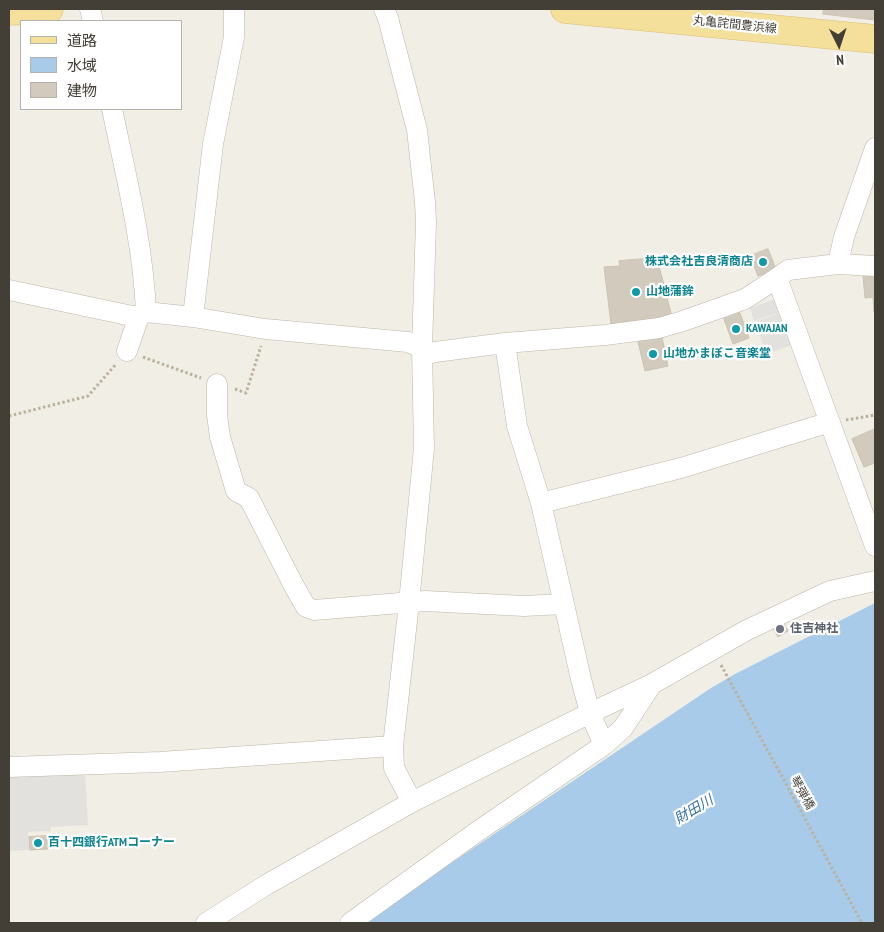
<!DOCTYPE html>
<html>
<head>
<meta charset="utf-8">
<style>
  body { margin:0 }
  #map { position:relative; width:884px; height:932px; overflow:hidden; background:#f1eee6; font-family:"PT Sans Narrow","Noto Sans JP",sans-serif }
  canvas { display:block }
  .frame { position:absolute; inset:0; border:10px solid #433f36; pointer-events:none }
  .legend { position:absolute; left:20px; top:20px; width:162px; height:90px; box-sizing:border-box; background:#fff; border:1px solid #b4b2af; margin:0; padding:6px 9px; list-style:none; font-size:15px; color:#433f36 }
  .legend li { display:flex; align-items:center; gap:10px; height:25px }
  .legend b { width:25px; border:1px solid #b4b2af }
  .north { position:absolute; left:814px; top:20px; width:50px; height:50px; -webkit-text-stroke:4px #fff; paint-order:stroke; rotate:176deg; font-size:14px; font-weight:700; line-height:20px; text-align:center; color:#433f36 }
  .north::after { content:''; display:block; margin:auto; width:18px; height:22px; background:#433f36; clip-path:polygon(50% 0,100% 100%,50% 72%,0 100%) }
</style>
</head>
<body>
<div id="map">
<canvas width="884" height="932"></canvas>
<div class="frame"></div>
<ul class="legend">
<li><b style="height:6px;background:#f5e09b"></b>道路</li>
<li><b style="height:14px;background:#a7cbe9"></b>水域</li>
<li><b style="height:14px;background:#d2cabc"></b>建物</li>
</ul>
<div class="north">N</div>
</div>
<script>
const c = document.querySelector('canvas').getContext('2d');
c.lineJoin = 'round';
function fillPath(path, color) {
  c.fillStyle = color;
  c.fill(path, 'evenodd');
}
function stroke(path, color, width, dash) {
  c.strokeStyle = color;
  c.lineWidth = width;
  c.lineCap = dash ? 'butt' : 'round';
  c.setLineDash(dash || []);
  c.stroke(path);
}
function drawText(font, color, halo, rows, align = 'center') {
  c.font = font + ' "PT Sans Narrow","Noto Sans JP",sans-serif';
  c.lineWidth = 4.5;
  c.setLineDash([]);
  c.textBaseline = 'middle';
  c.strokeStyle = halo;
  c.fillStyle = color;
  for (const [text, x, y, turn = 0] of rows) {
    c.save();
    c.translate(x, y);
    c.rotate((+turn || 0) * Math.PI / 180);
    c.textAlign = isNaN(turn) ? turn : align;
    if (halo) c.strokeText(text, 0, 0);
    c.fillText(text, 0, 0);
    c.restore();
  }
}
fillPath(new Path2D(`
  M 776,299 L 781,312 L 754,321 L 750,308 Z
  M 782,312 L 793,345 L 766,354 L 755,322 Z
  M 85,769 L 88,825 L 51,827 L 51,831 L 28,832 L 29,850 L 9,851 L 9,773 Z`), '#e3e1de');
fillPath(new Path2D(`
  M 875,603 L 875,923 L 362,923 L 711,688 L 735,674 Z`), '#a7cbe9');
const building = new Path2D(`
  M 824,9 L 875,9 L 875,20 L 823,14 Z
  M 768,249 L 776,269 L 758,276 L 750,256 Z
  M 657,258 L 672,317 L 611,324 L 604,267 L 620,266 L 619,261 Z
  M 875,275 L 875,312 L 874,312 L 873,297 L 865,298 L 863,276 Z
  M 740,313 L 749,338 L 733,344 L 724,319 Z
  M 662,337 L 668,366 L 645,371 L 638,342 Z
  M 875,429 L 875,463 L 864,467 L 852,439 Z
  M 783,622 L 788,631 L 778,637 L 772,627 Z
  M 47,836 L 48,849 L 30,850 L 29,837 Z`);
fillPath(building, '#d2cabc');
stroke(building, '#ccc2b0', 1);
const street = new Path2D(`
  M 90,9 L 93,21
  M 384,9 L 388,18 L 417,130 L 425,202 L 426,222 L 422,348 L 424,448 L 409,603 L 393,746 L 394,768 L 412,802
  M 112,109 C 126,176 143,243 146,312
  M 838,264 L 844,237 L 875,148
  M 777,278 L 875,546
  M 9,290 L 132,316 L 139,316 L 146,312 L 193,317 L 265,329 L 408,342 L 422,348
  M 193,317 L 213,144 L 234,37 L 234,9
  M 127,351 L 139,316
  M 423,355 L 435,352 L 505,343 L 605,335 L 659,328 L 683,321 L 745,299 L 777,278 L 788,270 L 838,264 L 875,266
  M 217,384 L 217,415 L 220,437 L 236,491 L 249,498 L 294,586 L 306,607 L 314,610 L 425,601 L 524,606 L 564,604
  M 541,503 L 681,468 L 830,422
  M 604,745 L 623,728 L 652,684
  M 9,767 L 160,762 L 393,746
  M 206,923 L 266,885 L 412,802 L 590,713 L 652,684 L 747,630 L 830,591 L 875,581
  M 350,923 L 478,831 L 604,745 L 590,713 L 581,679 L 541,503 L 517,426 L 505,343`);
const primary = new Path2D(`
  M 565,9 L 875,39
  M 9,11 L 49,9`);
stroke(street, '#bcb6a9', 21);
stroke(primary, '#d9bd6c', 29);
stroke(new Path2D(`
  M 143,357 L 201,378
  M 235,389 L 246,393 L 261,346
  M 9,416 L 88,396 L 116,364
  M 846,420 L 875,415
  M 721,665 L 862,923`), '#bcb29c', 3, [2.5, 2.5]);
stroke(street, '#fff', 20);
stroke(primary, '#f5e09b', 28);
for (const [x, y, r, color] of [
  [763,262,5,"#0f9aa8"],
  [636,292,5,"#0f9aa8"],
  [736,329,5,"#0f9aa8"],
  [653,354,5,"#0f9aa8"],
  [780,629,5,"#6b7280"],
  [38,843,5,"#0f9aa8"]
]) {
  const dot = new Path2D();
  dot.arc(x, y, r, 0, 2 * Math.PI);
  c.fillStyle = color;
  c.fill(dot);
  stroke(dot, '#fff', 2);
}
drawText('12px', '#433f36', '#fff', [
  ["丸亀詫間豊浜線",735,25,6],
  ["琴弾橋",802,793,61]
]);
drawText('bold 12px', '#0d838f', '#fff', [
  ["株式会社吉良清商店",753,262,"right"],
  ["山地蒲鉾",646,292],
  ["KAWAJAN",746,329],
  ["山地かまぼこ音楽堂",663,354],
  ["百十四銀行ATMコーナー",48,843]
], 'left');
drawText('bold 12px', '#5b616d', '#fff', [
  ["住吉神社",790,629]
], 'left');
drawText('italic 14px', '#3873a6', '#fff', [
  ["財田川",694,810,-31]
]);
</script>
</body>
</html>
